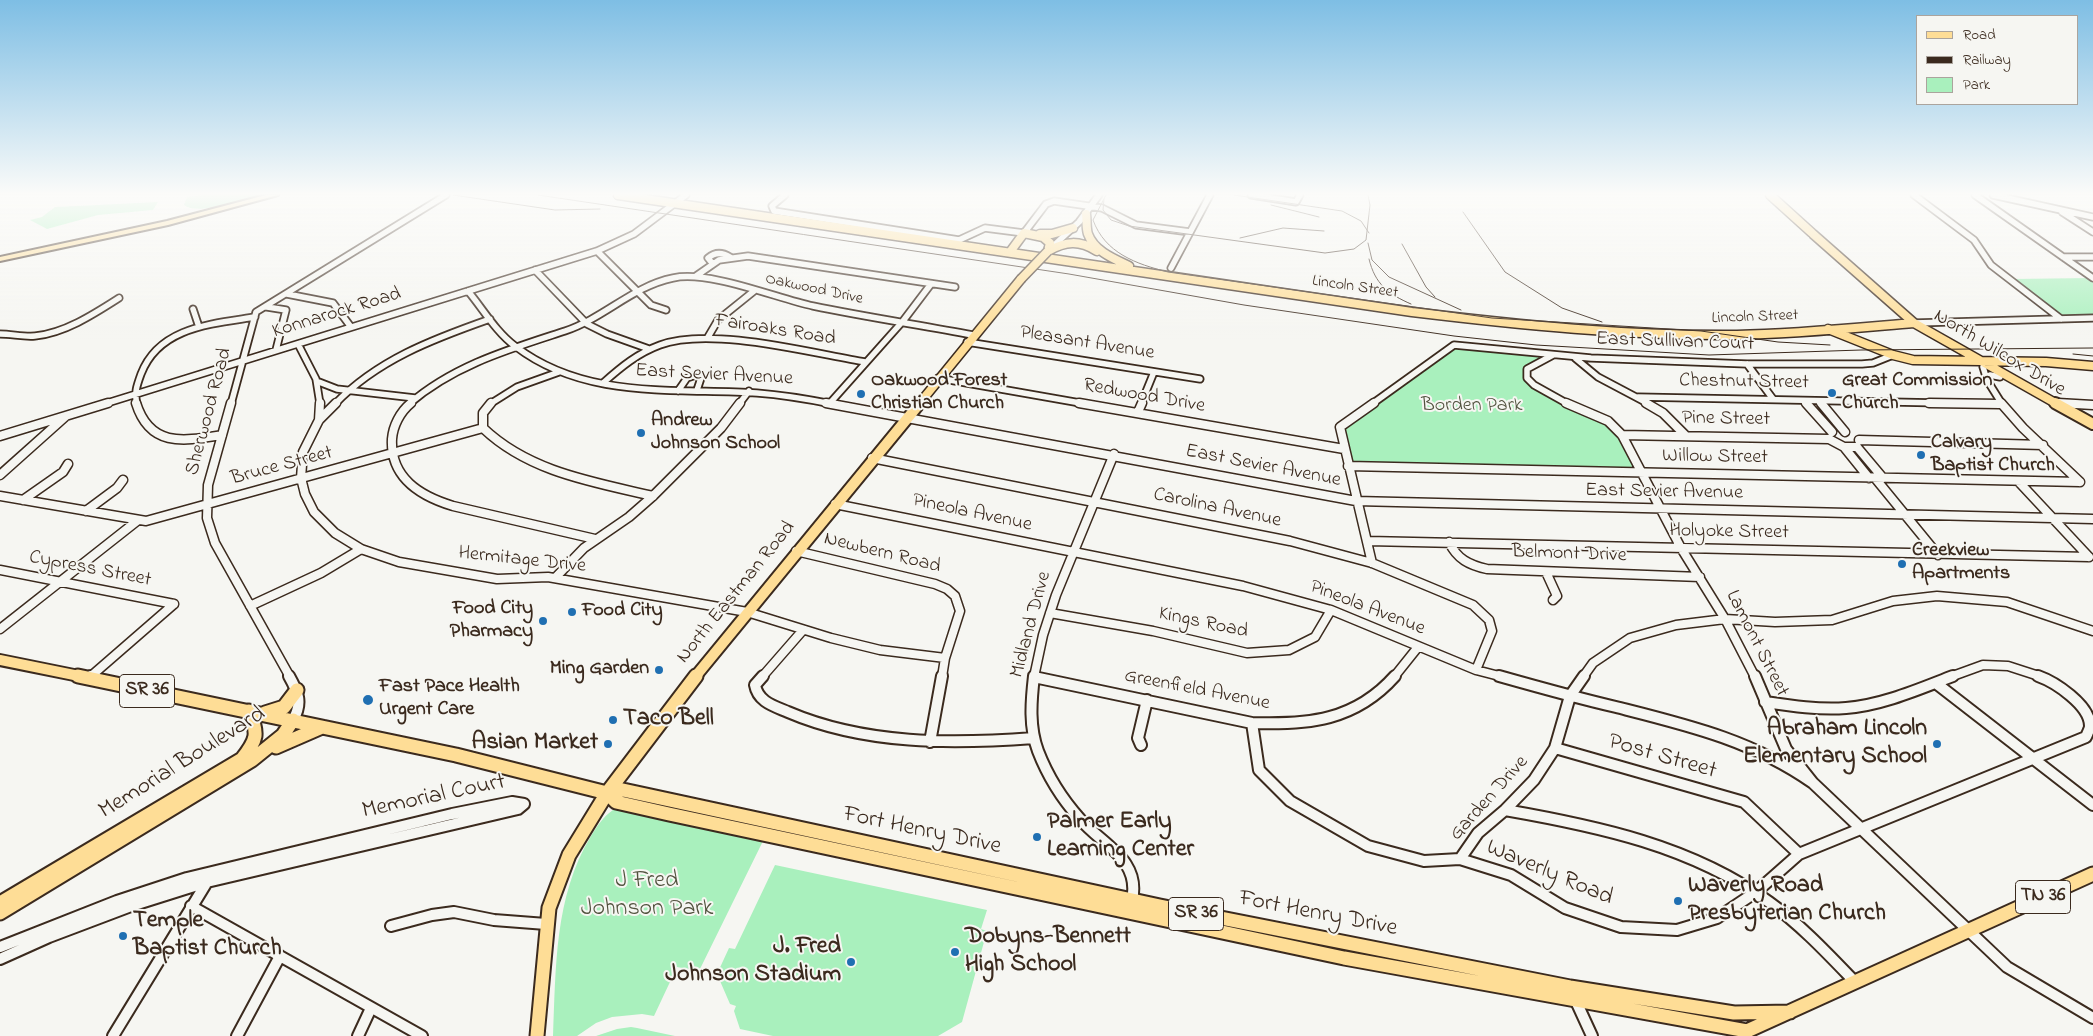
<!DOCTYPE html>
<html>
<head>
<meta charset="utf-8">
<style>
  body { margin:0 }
  #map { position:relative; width:2093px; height:1036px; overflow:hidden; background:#f6f6f2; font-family:"Indie Flower",sans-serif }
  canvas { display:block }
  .legend { position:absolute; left:1916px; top:15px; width:162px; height:90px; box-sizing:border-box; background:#f6f6f2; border:1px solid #aba49d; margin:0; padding:6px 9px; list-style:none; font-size:15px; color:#3b2a1e }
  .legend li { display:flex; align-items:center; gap:10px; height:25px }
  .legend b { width:25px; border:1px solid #aba49d }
</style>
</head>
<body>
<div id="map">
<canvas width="2093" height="1036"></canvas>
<ul class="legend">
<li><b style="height:6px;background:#fedd96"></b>Road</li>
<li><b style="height:6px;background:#3b2a1e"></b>Railway</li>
<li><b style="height:14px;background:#a9f0bd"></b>Park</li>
</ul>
</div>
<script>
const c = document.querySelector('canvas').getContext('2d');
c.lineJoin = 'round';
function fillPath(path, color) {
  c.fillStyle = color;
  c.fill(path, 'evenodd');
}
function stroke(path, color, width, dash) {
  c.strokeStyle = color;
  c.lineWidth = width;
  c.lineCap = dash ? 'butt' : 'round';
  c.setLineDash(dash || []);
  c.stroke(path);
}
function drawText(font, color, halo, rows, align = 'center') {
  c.font = font + ' "Indie Flower",sans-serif';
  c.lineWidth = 4;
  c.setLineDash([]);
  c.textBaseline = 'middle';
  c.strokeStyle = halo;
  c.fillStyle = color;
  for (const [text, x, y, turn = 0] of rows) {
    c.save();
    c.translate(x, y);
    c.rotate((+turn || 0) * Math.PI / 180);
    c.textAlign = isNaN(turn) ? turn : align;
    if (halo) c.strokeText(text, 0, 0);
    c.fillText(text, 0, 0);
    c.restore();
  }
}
fillPath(new Path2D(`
  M 202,195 L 259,195 C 243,200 198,216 184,205 L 187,197 Z
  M 158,202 L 153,210 L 98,215 L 47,229 L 30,220 L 42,217 L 55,207 Z
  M 2091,278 L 2093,279 L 2093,316 L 2060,316 L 2011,279 Z
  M 1453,346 L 1550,356 L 1528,369 L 1527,378 L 1606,423 L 1622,435 L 1639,470 L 1352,463 L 1344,428 Z
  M 613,810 L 623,810 L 763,841 L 699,971 L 677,967 L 654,1016 L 642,1014 L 612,1017 L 596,1023 L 577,1036 L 553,1036 C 556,968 554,897 591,836 C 597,826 603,817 613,810 Z
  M 775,865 L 987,910 L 981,929 L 987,931 L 962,1022 L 938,1036 L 773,1036 L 740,1029 L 734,1011 L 736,1006 L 730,1004 L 717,974 L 729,948 L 735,949 Z
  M 631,1027 L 637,1028 L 675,1036 L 596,1036 L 617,1029 Z`), '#a9f0bd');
const minorFar2 = new Path2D(`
  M 785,195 L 772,206 L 774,211 L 959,240 L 985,228 L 1024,233 L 1046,204 L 1054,201 L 1102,208 L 1136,225 L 1190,232
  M 1251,195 L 1296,202 L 1300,195
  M 1914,195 L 1974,240 L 1991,265 L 2061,319
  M 1975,195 L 2093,278
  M 1993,195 L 2093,217
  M 2062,212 L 2093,232
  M 1049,250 L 1079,222 L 1099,195
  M 597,251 L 651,305 L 666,310
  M 2063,257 L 2093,257
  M 712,263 L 708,258 C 715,252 722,252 730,257
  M 1171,268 L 1210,195
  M 535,270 L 587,324 L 607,334 L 649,349
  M 696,276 L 719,260 L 748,256 L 955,287
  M 468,291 C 483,309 496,332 515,346 C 585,400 674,388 757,393 C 783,395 807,399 832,404
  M 287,294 L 333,303 L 351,327
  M 267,307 L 286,310 L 276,350
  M 193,309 L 199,327
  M 1914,323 L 2093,318
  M 0,334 C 12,334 23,337 35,336 C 65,333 94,314 119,298
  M 708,337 L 718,320 L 754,291
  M 967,342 L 1200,379
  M 298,344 L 316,379 L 320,404
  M 1553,355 L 1527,369 L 1527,378 L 1534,385 L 1568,404
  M 1575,358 L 1598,377 L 1649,404
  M 1747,364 L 1773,399
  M 1983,367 L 1987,380 L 2002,404
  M 938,378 L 1086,404
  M 1987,379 L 1990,375 L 2000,377
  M 319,382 L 337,389 L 415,398
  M 603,383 C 621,367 638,353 660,345 C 710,326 811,353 865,362
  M 678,391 L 687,378 L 696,375 L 701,378 L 697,390
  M 1638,397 L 1993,404
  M 1805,401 L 1808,404
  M 1820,401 L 1822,404
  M 830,403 L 903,321 L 931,284
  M 2058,403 L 2073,404
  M 104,404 L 597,251 L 634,234 L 686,195
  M 137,404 C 134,393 137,385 141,374 C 159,327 211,324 255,317
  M 231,404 L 256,312 L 446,195
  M 335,404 C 377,360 433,339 490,319
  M 409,404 C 454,365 510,349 565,331 C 604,318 633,286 673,278 C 709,270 776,298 813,306 C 866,317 920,325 973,335
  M 490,404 L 517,387 L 559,372
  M 739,404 L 749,391
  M 1141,404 L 1154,372
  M 1372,404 L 1454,345 L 1591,358 L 1747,364 L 1862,364 L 1873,363 L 1893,355`);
const minorFar1 = new Path2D(`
  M 136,403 C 150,448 184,441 222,435
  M 231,403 L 208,485 L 207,518 L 215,543 L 290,677
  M 336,403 L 319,420 L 303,452 L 301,478 L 305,494 L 314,512 L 335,533 L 361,549 L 399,562 L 497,579 L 548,577 L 747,612 L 831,638 L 880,650 L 945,658
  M 411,403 C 400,412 393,426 392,439 C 390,478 420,496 453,506 L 595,539
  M 491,403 L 483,413 L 483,428 C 529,472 593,482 653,496
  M 826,403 L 1356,501 L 2093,519
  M 1079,403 L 1344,449
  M 1566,403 L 1608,421 L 1622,435 L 1681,548 L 1725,619 L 1755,677
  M 1646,403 L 1663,413 L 1685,435
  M 1806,403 L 1832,432
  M 1821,403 L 1845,432
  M 1929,403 L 2000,404
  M 2001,403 L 2023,428 L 2080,482
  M 2058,403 L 2093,405
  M 1138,412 L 1142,403
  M 319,420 L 320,403
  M 1622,435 L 1829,439
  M 0,436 L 108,403
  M 1829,439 L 1844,447 L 1857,447
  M 1859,440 L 2043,445
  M 1844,447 L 1869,478
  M 1857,447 L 1883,478
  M 872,458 L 1290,541 L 1372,563 L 1473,605 L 1489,620 L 1492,631 L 1476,670
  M 1348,466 L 2080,482
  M 0,475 L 66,416
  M 1875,478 L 1938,555
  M 2018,481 L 2089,557
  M 0,496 L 146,521 L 483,428
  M 23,500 L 63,472 L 68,464
  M 835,504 L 1243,586 L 1331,610 L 1476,670 L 1503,677
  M 86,511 L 117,488 L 123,480
  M 1368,541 L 2089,557
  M 1449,542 C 1457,559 1469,565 1487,569 L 1700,577
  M 796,551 L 935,584 L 947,589 L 955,596 L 960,611 L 945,658 L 942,677
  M 1372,563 L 1340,427 L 1374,403
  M 0,570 L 174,604
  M 1546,572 L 1557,596 L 1553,600
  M 555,578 L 584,548 L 629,517 L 653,496 L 721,428 L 740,403
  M 250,606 L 321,573 L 361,549
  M 1050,613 L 1153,631 L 1247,653 L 1289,650 L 1315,637 L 1331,610
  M 0,629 L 137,521
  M 90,677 L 174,604
  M 762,677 L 803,630
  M 1034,677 L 1043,635 L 1056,595 L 1114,454
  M 1034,677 L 1036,677
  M 1394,677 L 1418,647
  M 1583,677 L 1593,663 L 1630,638 L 1676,625 L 1725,619 L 1775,622 L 1832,620 L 1893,601 L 1937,596 L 2007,602 L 2093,631
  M 1950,677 L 1983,665 L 2008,666 L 2042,677`);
const minor = new Path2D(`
  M 289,676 C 298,692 303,703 293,720
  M 763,676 L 755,685 C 758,702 774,706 788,712 C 865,745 952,744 1034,738
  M 1034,676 C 1031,702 1029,727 1038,751 C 1048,777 1062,799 1080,819 C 1102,845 1141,859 1132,900
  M 1499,676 C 1538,687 1577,698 1616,707 C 1687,725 1752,740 1813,783
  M 1755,676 L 1786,749 L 1813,783 L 2007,967 L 2093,1018
  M 1034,677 L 1252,723 C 1308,725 1355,721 1395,676
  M 89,678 L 91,676
  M 1937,684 L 2093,805
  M 1765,702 C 1792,706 1819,710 1846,708 C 1883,705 1919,689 1953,676
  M 1252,723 L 1259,770 L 1290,801 L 1368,846 L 1424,861 L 1460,859 L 1511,875 L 1565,908 L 1621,927 L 1677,930 L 1717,918 L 1756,892 L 1799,854 L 2086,737 C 2087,734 2090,729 2090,726 C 2090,705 2055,682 2038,676
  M 930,742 L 942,676
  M 1141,745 L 1138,738 L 1147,700
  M 1555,748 L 1744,802 L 1799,854
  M 1505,810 C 1597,826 1692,846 1769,902 C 1801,925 1828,954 1855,982
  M 1460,859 L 1478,833 L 1505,810 L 1534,780 L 1555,748 L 1570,696 L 1584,676
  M 191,906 L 422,1036
  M 391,926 L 432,915 L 454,912 L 494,920 L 546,924
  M 0,947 L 117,901 L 187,878 L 452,814 L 512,802 L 524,804 L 518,809 L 207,882 L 131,906 L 49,937 L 0,959
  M 1575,999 L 1592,1036
  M 113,1036 L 207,882
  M 237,1036 L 280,956
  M 358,1036 L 371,1008`);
const majorFar2 = new Path2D(`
  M 618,195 L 1412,312 C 1520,325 1628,336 1737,335 C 1796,334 1855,328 1914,323
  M 1770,195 L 1812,233
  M 1086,214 C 1087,221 1086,228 1088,234 C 1094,251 1114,259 1129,266
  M 1040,234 L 1052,234 L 1073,228
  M 1813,234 L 1914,323 L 2057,404
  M 1048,251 C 1066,241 1079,240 1097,251
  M 1010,252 L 1024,233 L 1043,237 L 1050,243 L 1048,251
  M 1828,329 L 1893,355 L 1913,360 L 2046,362 L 2093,366
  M 919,404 L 1021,279`);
const majorFar1 = new Path2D(`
  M 2055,403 L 2093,424
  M 0,660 L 84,677
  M 695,677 L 920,403`);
const major = new Path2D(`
  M 78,676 L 456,755 L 607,793 L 623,790 L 1160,906 L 1570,987 L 1734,1013 L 1790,1012
  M 265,713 L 284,707 L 297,690
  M 276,747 L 322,727
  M 242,759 C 257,740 259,734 249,711
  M 607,793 L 616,802 L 669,814 L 1344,958 L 1747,1031 L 2093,874
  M 0,903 L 247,756
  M 0,913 L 252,760 L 283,735 L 293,720
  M 537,1036 L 549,908 L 569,855 L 607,793 L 696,676`);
const highway = new Path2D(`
  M 266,195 L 278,195 L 168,225 L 0,261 L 0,257 L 167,221 Z`);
stroke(minorFar2, '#3b2a1e', 9);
stroke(minorFar1, '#3b2a1e', 11);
stroke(minor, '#3b2a1e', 14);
stroke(majorFar2, '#3b2a1e', 11);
stroke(majorFar1, '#3b2a1e', 14);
stroke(major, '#3b2a1e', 17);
stroke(highway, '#3b2a1e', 4);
stroke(minorFar2, '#f6f6f2', 5.5);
stroke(minorFar1, '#f6f6f2', 8);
stroke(minor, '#f6f6f2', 10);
stroke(majorFar2, '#fedd96', 8);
stroke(majorFar1, '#fedd96', 10);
stroke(major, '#fedd96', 13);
fillPath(highway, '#fedd96');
stroke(new Path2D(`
  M 453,195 L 555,210 L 600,209
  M 538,195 L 1069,274 L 1244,305 L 1454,336 L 1536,345 L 1709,355 L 1861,350 L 2093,348
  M 1106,195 L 1093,220 C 1105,253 1136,264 1168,272 L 1492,318 L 1701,331 L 1778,342 L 1830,345
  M 1234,195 L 1342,211 L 1361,221 L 1369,233
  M 1104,199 L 1103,210 L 1111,220 L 1129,226 L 1325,253 L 1354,249 L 1366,240 L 1370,205 L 1368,195
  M 1271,205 L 1319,217
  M 1463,212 L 1505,272 L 1562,308 L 1602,322
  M 1240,238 L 1283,228 L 1324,231
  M 1368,243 L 1372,260 L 1389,277 L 1461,310
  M 1402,244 L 1426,287 L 1435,297
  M 1369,259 C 1375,284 1388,294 1411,304
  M 2073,354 L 2093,356`), '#3b2a1e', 1);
const majorBridge = new Path2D(`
  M 1021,279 L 1048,251`);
stroke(majorBridge, '#3b2a1e', 11, []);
stroke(majorBridge, '#fedd96', 8);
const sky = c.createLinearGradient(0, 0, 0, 340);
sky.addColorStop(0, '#7ebee4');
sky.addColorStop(0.57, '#fbfbf9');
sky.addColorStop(1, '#fbfbf900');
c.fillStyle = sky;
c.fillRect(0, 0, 2093, 340);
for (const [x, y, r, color] of [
  [1832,393,5,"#1f6fb2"],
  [861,394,5,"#1f6fb2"],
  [641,433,5,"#1f6fb2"],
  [1921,455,5,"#1f6fb2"],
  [1902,564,5,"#1f6fb2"],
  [572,612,5,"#1f6fb2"],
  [543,621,5,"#1f6fb2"],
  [659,670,5,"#1f6fb2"],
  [368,700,6,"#1f6fb2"],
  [613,720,5,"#1f6fb2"],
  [608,744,5,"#1f6fb2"],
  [1937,744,5,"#1f6fb2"],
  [1037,837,5,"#1f6fb2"],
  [1678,901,5,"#1f6fb2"],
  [123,936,5,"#1f6fb2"],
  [955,952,5,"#1f6fb2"],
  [851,962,5,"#1f6fb2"]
]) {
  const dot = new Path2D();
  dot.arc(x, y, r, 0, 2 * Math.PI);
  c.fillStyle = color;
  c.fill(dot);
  stroke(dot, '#f6f6f2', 2);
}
drawText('16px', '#3b2a1e', '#f6f6f2', [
  ["Lincoln Street",1355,288,8],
  ["Oakwood Drive",814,290,12],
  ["Lincoln Street",1755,318,-2]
]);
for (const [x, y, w] of [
  [147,691,55],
  [2043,897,55],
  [1196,914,55]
]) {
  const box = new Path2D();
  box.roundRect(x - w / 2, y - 16.5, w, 33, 4);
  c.fillStyle = '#f6f6f2';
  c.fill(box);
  stroke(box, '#3b2a1e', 1);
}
drawText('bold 19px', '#3b2a1e', null, [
  ["SR 36",147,691],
  ["TN 36",2043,897],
  ["SR 36",1196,914]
]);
drawText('20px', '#3b2a1e', '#f6f6f2', [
  ["Konnarock Road",337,314,-17],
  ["Fairoaks Road",775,331,9],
  ["East Sullivan Court",1675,343,2],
  ["Pleasant Avenue",1087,344,9],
  ["North Wilcox Drive",1999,354,31],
  ["East Sevier Avenue",714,376,3],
  ["Chestnut Street",1744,383,1],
  ["Redwood Drive",1144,397,10],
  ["Sherwood Road",210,412,-75],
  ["Pine Street",1726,420,1],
  ["Willow Street",1715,458,1],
  ["Bruce Street",282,467,-15],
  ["East Sevier Avenue",1263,467,11],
  ["East Sevier Avenue",1664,493,1],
  ["Carolina Avenue",1217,509,12],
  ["Pineola Avenue",972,514,12],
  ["Holyoke Street",1729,533,1],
  ["Newbern Road",882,554,14],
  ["Belmont Drive",1569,555,2],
  ["Hermitage Drive",522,561,6],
  ["Cypress Street",90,570,11],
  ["North Eastman Road",737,593,-51],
  ["Pineola Avenue",1367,609,21],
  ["Kings Road",1203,624,12],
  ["Midland Drive",1032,625,-75],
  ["Lamont Street",1756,644,63],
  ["Greenfield Avenue",1197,691,11],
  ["Garden Drive",1490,799,-48]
]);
drawText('bold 20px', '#3b2a1e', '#f6f6f2', [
  ["Oakwood Forest",871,382],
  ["Christian Church",871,405],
  ["Great Commission",1842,382],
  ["Church",1842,405],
  ["Andrew",651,422],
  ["Johnson School",651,445],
  ["Calvary",1931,444],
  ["Baptist Church",1931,467],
  ["Creekview",1912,552],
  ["Apartments",1912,575],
  ["Food City",533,610,"right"],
  ["Pharmacy",533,633,"right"],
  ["Food City",582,612],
  ["Ming Garden",649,670,"right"],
  ["Fast Pace Health",379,688],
  ["Urgent Care",379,711]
], 'left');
drawText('20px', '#51523e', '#f6f6f2', [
  ["Borden Park",1472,407]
]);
drawText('bold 24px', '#3b2a1e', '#f6f6f2', [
  ["Taco Bell",623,720],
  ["Abraham Lincoln",1927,730,"right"],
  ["Elementary School",1927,758,"right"],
  ["Asian Market",598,744,"right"],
  ["Palmer Early",1047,823],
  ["Learning Center",1047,851],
  ["Waverly Road",1688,887],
  ["Presbyterian Church",1688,915],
  ["Temple",133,922],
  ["Baptist Church",133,950],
  ["Dobyns-Bennett",965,938],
  ["High School",965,966],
  ["J. Fred",841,948,"right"],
  ["Johnson Stadium",841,976,"right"]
], 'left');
drawText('24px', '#3b2a1e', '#f6f6f2', [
  ["Post Street",1662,758,16],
  ["Memorial Boulevard",183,764,-32],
  ["Memorial Court",434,798,-12],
  ["Fort Henry Drive",922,832,12],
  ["Waverly Road",1549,874,23],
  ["Fort Henry Drive",1318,915,11]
]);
drawText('24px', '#51523e', '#f6f6f2', [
  ["J Fred",647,882],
  ["Johnson Park",647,910]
]);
</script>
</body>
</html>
